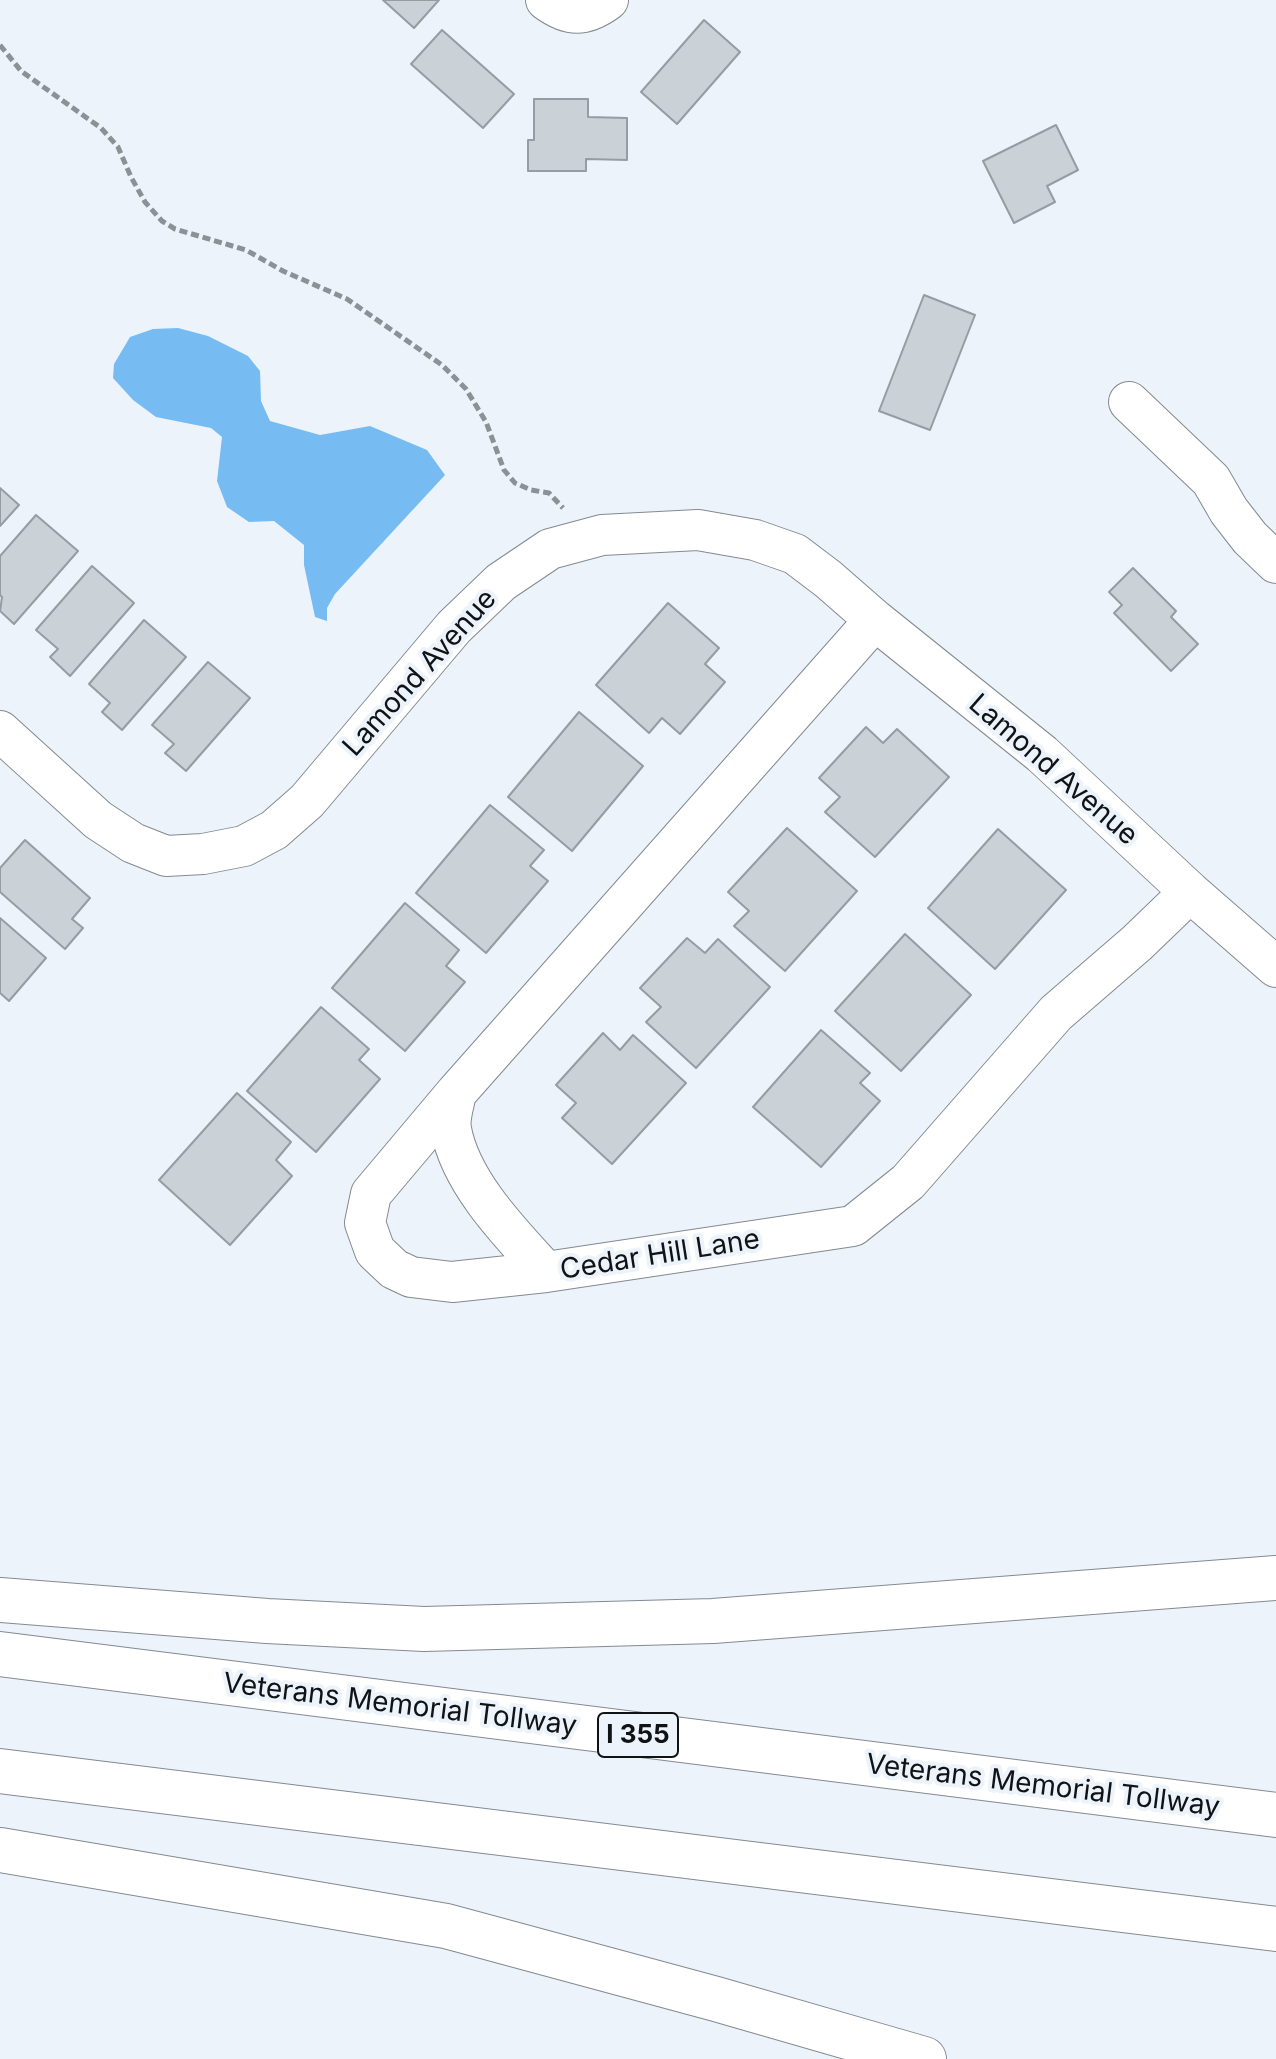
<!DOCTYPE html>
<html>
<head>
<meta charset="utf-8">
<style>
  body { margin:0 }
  canvas { display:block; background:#ecf3fa }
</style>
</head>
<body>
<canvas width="1276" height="2059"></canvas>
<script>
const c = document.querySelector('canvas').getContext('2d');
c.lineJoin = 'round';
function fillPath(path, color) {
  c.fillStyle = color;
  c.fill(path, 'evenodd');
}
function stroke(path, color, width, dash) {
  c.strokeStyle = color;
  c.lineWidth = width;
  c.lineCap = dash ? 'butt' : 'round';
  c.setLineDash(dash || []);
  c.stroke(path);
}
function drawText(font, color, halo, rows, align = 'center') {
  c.font = font + ' Inter,sans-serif';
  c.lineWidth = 8;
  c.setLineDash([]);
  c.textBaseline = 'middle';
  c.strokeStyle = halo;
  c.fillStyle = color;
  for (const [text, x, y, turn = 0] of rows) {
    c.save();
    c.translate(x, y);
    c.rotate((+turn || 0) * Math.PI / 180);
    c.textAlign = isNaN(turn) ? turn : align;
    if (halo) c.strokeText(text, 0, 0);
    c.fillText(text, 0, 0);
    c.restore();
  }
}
fillPath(new Path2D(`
  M 178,328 L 208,336 L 248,356 L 260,371 L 261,401 L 270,421 L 320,435 L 370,426 L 427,450 L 445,475 L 335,594 L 327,608 L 327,621 L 315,617 L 304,565 L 304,545 L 274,521 L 249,522 L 227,507 L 217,481 L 222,437 L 211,428 L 156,417 L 133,400 L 113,378 L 114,364 L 130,337 L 153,329 Z`), '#76bcf3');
const building = new Path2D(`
  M 383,0 L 439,0 L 414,28 Z
  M 704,20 L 740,52 L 677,124 L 641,92 Z
  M 442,30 L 514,94 L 483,128 L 411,64 Z
  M 534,99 L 588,99 L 588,117 L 627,118 L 627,160 L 586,159 L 586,171 L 528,171 L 528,140 L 534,140 Z
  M 1056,125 L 1078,170 L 1047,186 L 1055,202 L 1014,223 L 983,161 Z
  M 924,295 L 975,315 L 930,430 L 879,411 Z
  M 0,488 L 19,505 L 0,526 Z
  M 36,515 L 78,551 L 14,624 L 0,611 L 2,597 L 0,595 L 0,556 Z
  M 92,566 L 134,603 L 70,676 L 50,657 L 58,649 L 36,630 Z
  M 1133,568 L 1176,611 L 1171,617 L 1198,644 L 1171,671 L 1114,613 L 1122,605 L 1109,592 Z
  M 668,603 L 719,648 L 705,664 L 725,682 L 680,734 L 662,718 L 649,733 L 596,685 Z
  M 144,620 L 186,657 L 122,730 L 102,712 L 110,703 L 89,684 Z
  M 208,662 L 250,698 L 186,771 L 165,753 L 174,744 L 152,725 Z
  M 579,712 L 643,766 L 572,851 L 508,797 Z
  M 866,727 L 883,743 L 897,729 L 949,777 L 875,857 L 825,812 L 840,797 L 819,778 Z
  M 490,805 L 544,850 L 530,866 L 548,881 L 486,953 L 416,893 Z
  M 787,828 L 857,891 L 785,971 L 734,926 L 749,911 L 728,892 Z
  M 998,829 L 1066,890 L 995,969 L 928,908 Z
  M 25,840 L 90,898 L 72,919 L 83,928 L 65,949 L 0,892 L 0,868 Z
  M 405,903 L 459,950 L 446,966 L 465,982 L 405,1051 L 332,988 Z
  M 0,918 L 46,958 L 9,1001 L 0,993 Z
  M 905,934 L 971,995 L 901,1071 L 835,1011 Z
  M 687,938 L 705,953 L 718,939 L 770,987 L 696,1068 L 646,1022 L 661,1007 L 640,988 Z
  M 321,1007 L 369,1049 L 359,1060 L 380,1079 L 316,1152 L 247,1091 Z
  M 821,1030 L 870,1073 L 860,1083 L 880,1101 L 821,1167 L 753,1107 Z
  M 603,1033 L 620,1050 L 633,1035 L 686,1083 L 612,1164 L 562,1118 L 576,1103 L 556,1085 Z
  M 237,1093 L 291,1142 L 276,1160 L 292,1176 L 230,1245 L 159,1180 Z`);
fillPath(building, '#cad1d7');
stroke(building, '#959ca2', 2);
const minor = new Path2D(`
  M 546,0 C 569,17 585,17 608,0
  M 1129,402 L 1211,480 L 1229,511 L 1250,538 L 1276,563
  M 875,620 L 456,1093 C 454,1104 449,1118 451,1129 C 460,1182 511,1234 546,1272 L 853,1226 L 908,1182 L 1056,1013 L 1137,943 L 1190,892
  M 0,731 L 98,820 L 133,843 L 166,856 L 203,854 L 244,846 L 274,830 L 307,801 L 454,627 L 501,582 L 550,549 L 602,535 L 698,530 L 755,540 L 795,554 L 828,579 L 875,620 L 1042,754 L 1190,892 L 1276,967
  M 456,1093 L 371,1194 L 365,1223 L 375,1251 L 394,1269 L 411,1277 L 452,1282 L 546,1272`);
const highway = new Path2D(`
  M 0,1600 L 267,1621 L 424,1629 L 713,1621 L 1276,1578
  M 0,1654 L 1276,1815
  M 0,1771 L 1276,1929
  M 0,1850 L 446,1926 L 716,1999 L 924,2059`);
stroke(minor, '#838a90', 42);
stroke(highway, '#838a90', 46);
stroke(new Path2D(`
  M 0,45 L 21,71 L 101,128 L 118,147 L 131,177 L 145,202 L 162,221 L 175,229 L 246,250 L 283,271 L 347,299 L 442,365 L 466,389 L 486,422 L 504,470 L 515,483 L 531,490 L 549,493 L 563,508`), '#8b9195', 5, [8, 4]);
stroke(minor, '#fff', 40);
stroke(highway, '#fff', 44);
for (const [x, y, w] of [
  [638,1735,80]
]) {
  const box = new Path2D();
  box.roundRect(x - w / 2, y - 22, w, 44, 6);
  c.fillStyle = '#ecf3fa';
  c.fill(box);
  stroke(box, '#101315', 2);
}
drawText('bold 26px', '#101315', null, [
  ["I 355",638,1735]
]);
drawText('28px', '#101315', '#ecf3fa', [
  ["Lamond Avenue",420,673,-48],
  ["Lamond Avenue",1053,770,41],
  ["Cedar Hill Lane",660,1255,-9],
  ["Veterans Memorial Tollway",400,1705,7],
  ["Veterans Memorial Tollway",1043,1786,7]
]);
</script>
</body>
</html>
